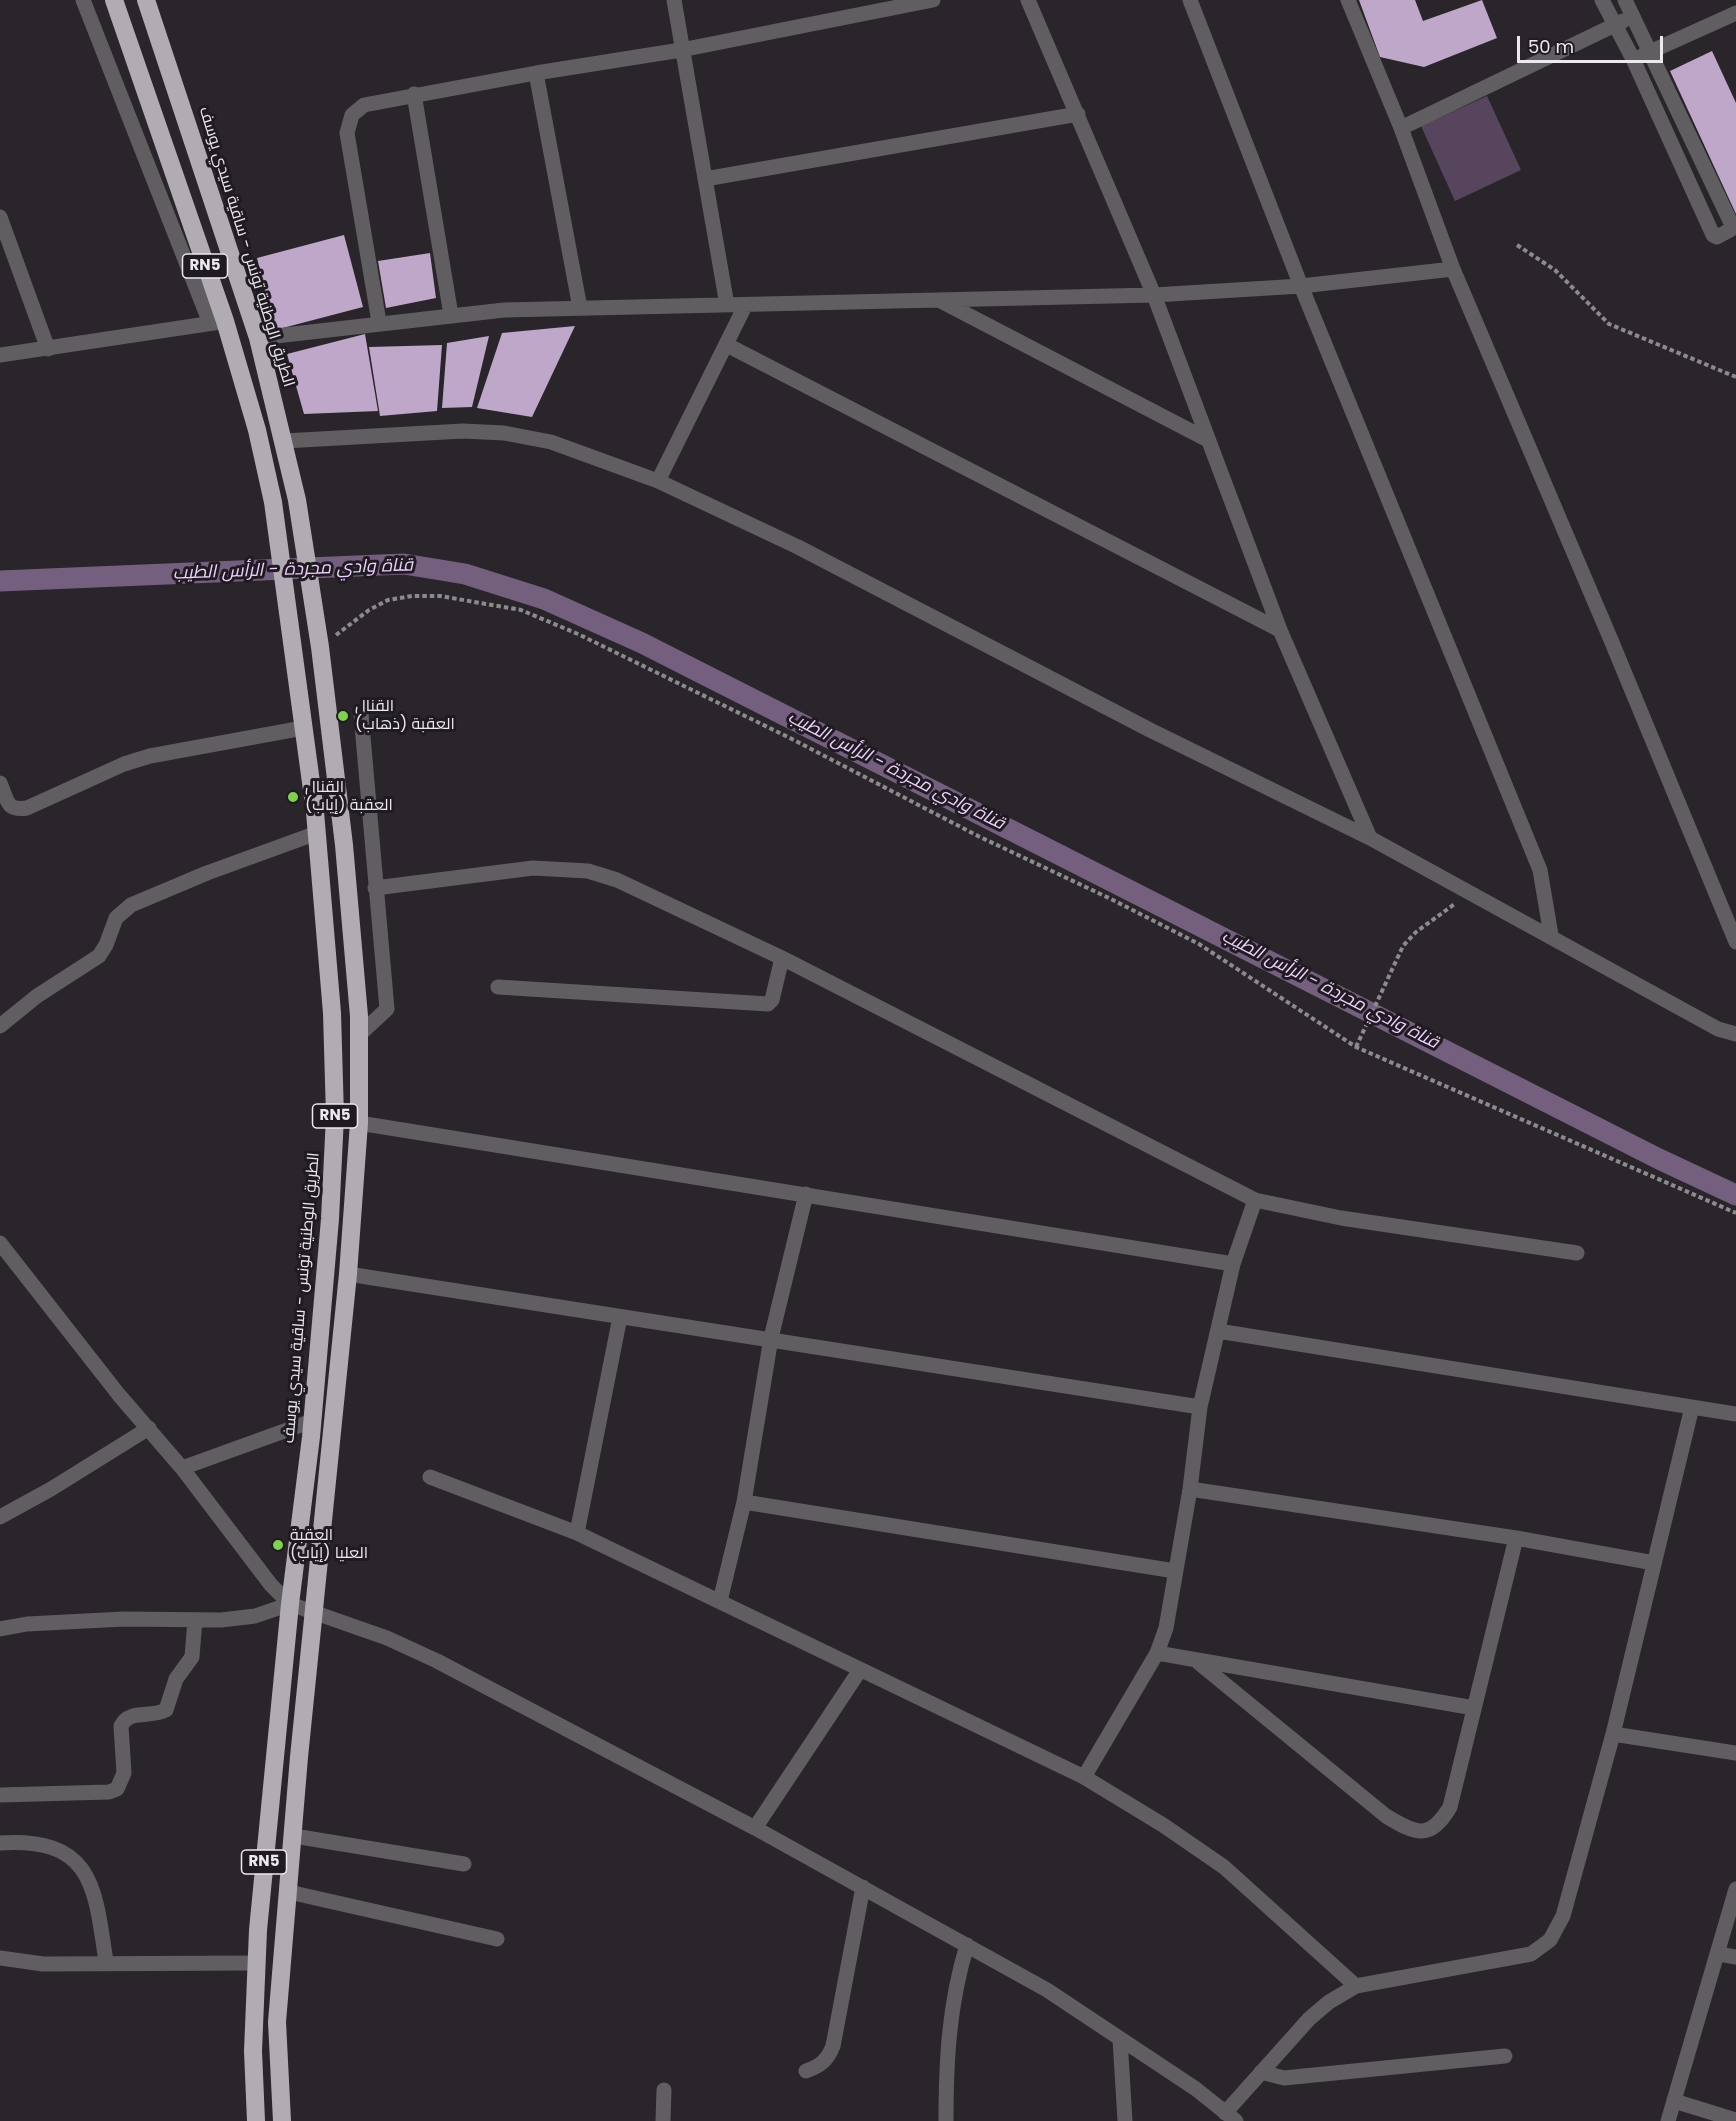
<!DOCTYPE html>
<html>
<head>
<meta charset="utf-8">
<style>
  body { margin:0 }
  #map { position:relative; width:1736px; height:2121px; overflow:hidden; background:#29252b; font-family:Poppins,sans-serif }
  canvas { display:block }
  .scale { position:absolute; left:1517px; top:36px; width:146px; height:27px; box-sizing:border-box; border:3px solid #ece9ee; border-top:0; padding-left:8px; font-size:18px; line-height:21px; white-space:nowrap; color:#ece9ee; -webkit-text-stroke:4px #201b22; paint-order:stroke }
</style>
</head>
<body>
<div id="map">
<canvas width="1736" height="2121"></canvas>
<div class="scale">50 m</div>
</div>
<script>
const c = document.querySelector('canvas').getContext('2d');
c.lineJoin = 'round';
function fillPath(path, color) {
  c.fillStyle = color;
  c.fill(path, 'evenodd');
}
function stroke(path, color, width, dash) {
  c.strokeStyle = color;
  c.lineWidth = width;
  c.lineCap = dash ? 'butt' : 'round';
  c.setLineDash(dash || []);
  c.stroke(path);
}
function drawText(font, color, halo, rows, align = 'center') {
  c.font = font + ' Poppins,Cairo,sans-serif';
  c.lineWidth = 6;
  c.setLineDash([]);
  c.textBaseline = 'middle';
  c.strokeStyle = halo;
  c.fillStyle = color;
  for (const [text, x, y, turn = 0] of rows) {
    c.save();
    c.translate(x, y);
    c.rotate((+turn || 0) * Math.PI / 180);
    c.textAlign = isNaN(turn) ? turn : align;
    if (halo) c.strokeText(text, 0, 0);
    c.fillText(text, 0, 0);
    c.restore();
  }
}
fillPath(new Path2D(`
  M 1487,96 L 1521,170 L 1455,201 L 1421,126 Z`), '#56455d');
stroke(new Path2D(`
  M 0,581 L 404,564 L 465,574 L 544,599 L 642,643 L 1659,1159 L 1736,1195`), '#755f7e', 21);
fillPath(new Path2D(`
  M 1359,0 L 1415,0 L 1423,21 L 1482,0 L 1497,38 L 1424,67 L 1380,57 Z
  M 1712,51 L 1736,103 L 1736,214 L 1670,71 Z
  M 344,235 L 363,307 L 275,330 L 257,258 Z
  M 430,253 L 436,298 L 386,308 L 378,261 Z
  M 575,326 L 532,417 L 477,408 L 502,333 Z
  M 365,334 L 378,411 L 304,414 L 287,354 Z
  M 489,336 L 472,407 L 442,408 L 447,343 Z
  M 442,345 L 437,411 L 380,416 L 369,347 Z`), '#bea7c9');
stroke(new Path2D(`
  M 1517,245 L 1555,270 L 1609,324 L 1736,377
  M 336,635 L 369,610 L 388,600 L 412,596 L 440,596 L 521,610 L 578,634 L 790,738 L 978,836 L 1111,899 L 1199,944 L 1356,1047 L 1736,1213
  M 1356,1047 L 1403,946 L 1416,932 L 1456,903`), '#8d8a8f', 4, [4.5, 3]);
stroke(new Path2D(`
  M 83,0 L 210,323
  M 674,0 L 727,305
  M 1028,0 L 1154,295 L 1280,630 L 1370,838
  M 1190,0 L 1301,286 L 1540,870 L 1551,935
  M 1348,0 L 1401,128 L 1453,269 L 1611,640 L 1736,942
  M 1602,0 L 1633,59 L 1713,235 L 1717,237 L 1730,230 L 1732,225 L 1625,0
  M 1643,55 L 1736,13
  M 536,73 L 580,308
  M 414,94 L 451,315
  M 1401,128 L 1623,21
  M 705,179 L 1078,114
  M 0,217 L 48,349
  M 939,300 L 1208,440
  M 379,322 L 347,133 L 352,115 L 364,105 L 536,73 L 681,50 L 933,0
  M 258,338 L 504,310 L 1154,295 L 1301,286 L 1453,269
  M 727,345 L 1280,630
  M 0,355 L 220,322
  M 284,441 L 463,431 L 504,433 L 551,442 L 658,481 L 798,547 L 1150,730 L 1370,838 L 1718,1029 L 1736,1034
  M 658,481 L 745,306
  M 0,783 C 8,801 6,811 27,808 L 124,764 L 150,756 L 303,728
  M 375,888 L 533,868 L 588,871 L 617,880 L 782,958 L 1255,1200 L 1341,1218 L 1577,1253
  M 498,987 L 768,1004 L 772,1000 L 782,958
  M 0,1026 L 37,996 L 99,956 L 106,945 L 116,918 L 131,905 L 207,873 L 317,833
  M 359,1035 L 387,1009 L 361,714
  M 359,1123 L 1233,1264
  M 0,1243 L 119,1395 L 182,1468 L 271,1585 L 290,1604 L 387,1638 L 437,1661 L 755,1828 L 1047,1990 L 1196,2089 L 1236,2121
  M 348,1274 L 1200,1407
  M 1218,1331 L 1736,1414
  M 182,1468 L 312,1421
  M 430,1477 L 577,1533 L 1084,1777 L 1163,1825 L 1224,1867 L 1356,1986
  M 1190,1489 L 1516,1538 L 1654,1563
  M 744,1502 L 1175,1571
  M 0,1517 L 51,1489 L 149,1428
  M 577,1533 L 620,1317
  M 720,1601 L 744,1502 L 771,1338 L 806,1194
  M 0,1629 L 27,1624 L 124,1619 L 221,1620 L 255,1616 L 290,1604
  M 1157,1653 L 1474,1708
  M 1199,1663 L 1386,1816 C 1417,1835 1430,1840 1450,1807 L 1516,1538
  M 1613,1734 L 1736,1753
  M 1084,1777 L 1157,1653 L 1166,1628 L 1190,1489 L 1200,1407 L 1233,1264 L 1255,1200
  M 0,1795 L 109,1792 L 117,1789 L 124,1773 L 121,1726 C 129,1709 151,1718 166,1710 L 176,1679 L 192,1657 L 195,1620
  M 755,1828 L 860,1670
  M 294,1836 L 464,1864
  M 0,1843 C 93,1837 95,1887 106,1962
  M 289,1892 L 497,1939
  M 1719,1954 L 1736,1957
  M 0,1958 L 43,1964 L 256,1963
  M 1120,2039 L 1125,2121
  M 806,2071 C 820,2066 827,2061 833,2046 L 863,1887
  M 1261,2072 L 1284,2078 L 1505,2056
  M 1674,2101 L 1736,2120
  M 1225,2113 L 1309,2019 L 1329,2002 L 1356,1986 L 1531,1954 L 1550,1940 L 1563,1916 L 1613,1734 L 1692,1407
  M 663,2121 L 664,2090
  M 946,2121 C 946,2060 949,2004 967,1945
  M 1668,2121 L 1736,1889`), '#615e62', 15);
stroke(new Path2D(`
  M 114,0 L 225,321 L 257,430 L 273,502 L 315,812 L 332,1013 L 335,1116 L 330,1219 L 311,1437 L 290,1604 L 258,1930 L 253,2051 L 256,2121
  M 146,0 L 258,338 L 297,500 L 320,647 L 344,845 L 359,1016 L 359,1123 L 348,1274 L 299,1757 L 277,2022 L 282,2121`), '#b1abb3', 18);
for (const [x, y, r, color] of [
  [343,716,6,"#80d051"],
  [293,797,6,"#80d051"],
  [278,1545,6,"#80d051"]
]) {
  const dot = new Path2D();
  dot.arc(x, y, r, 0, 2 * Math.PI);
  c.fillStyle = color;
  c.fill(dot);
  stroke(dot, '#201b22', 2);
}
for (const [x, y, w] of [
  [205,266,45],
  [335,1116,45],
  [264,1862,45]
]) {
  const box = new Path2D();
  box.roundRect(x - w / 2, y - 12, w, 24, 4.5);
  c.fillStyle = '#201b22';
  c.fill(box);
  stroke(box, '#ece9ee', 1.5);
}
drawText('bold 15px', '#ece9ee', null, [
  ["RN5",205,266],
  ["RN5",335,1116],
  ["RN5",264,1862]
]);
drawText('16px', '#ece9ee', '#201b22', [
  ["الطريق الوطنية تونس - ساقية سيدي يوسف",246,247,73],
  ["الطريق الوطنية تونس - ساقية سيدي يوسف",302,1298,-85]
]);
drawText('16px', '#ece9ee', '#201b22', [
  ["القنال",355,707],
  ["العقبة (ذهاب)",355,725],
  ["القنال",305,788],
  ["العقبة (إياب)",305,806],
  ["العقبة",290,1536],
  ["العليا (إياب)",290,1554]
], 'left');
drawText('italic 18px', '#f0d1fd', '#201b22', [
  ["قناة وادي مجردة - الرأس الطيب",293,570,-2],
  ["قناة وادي مجردة - الرأس الطيب",896,771,27],
  ["قناة وادي مجردة - الرأس الطيب",1330,990,27]
]);
</script>
</body>
</html>
